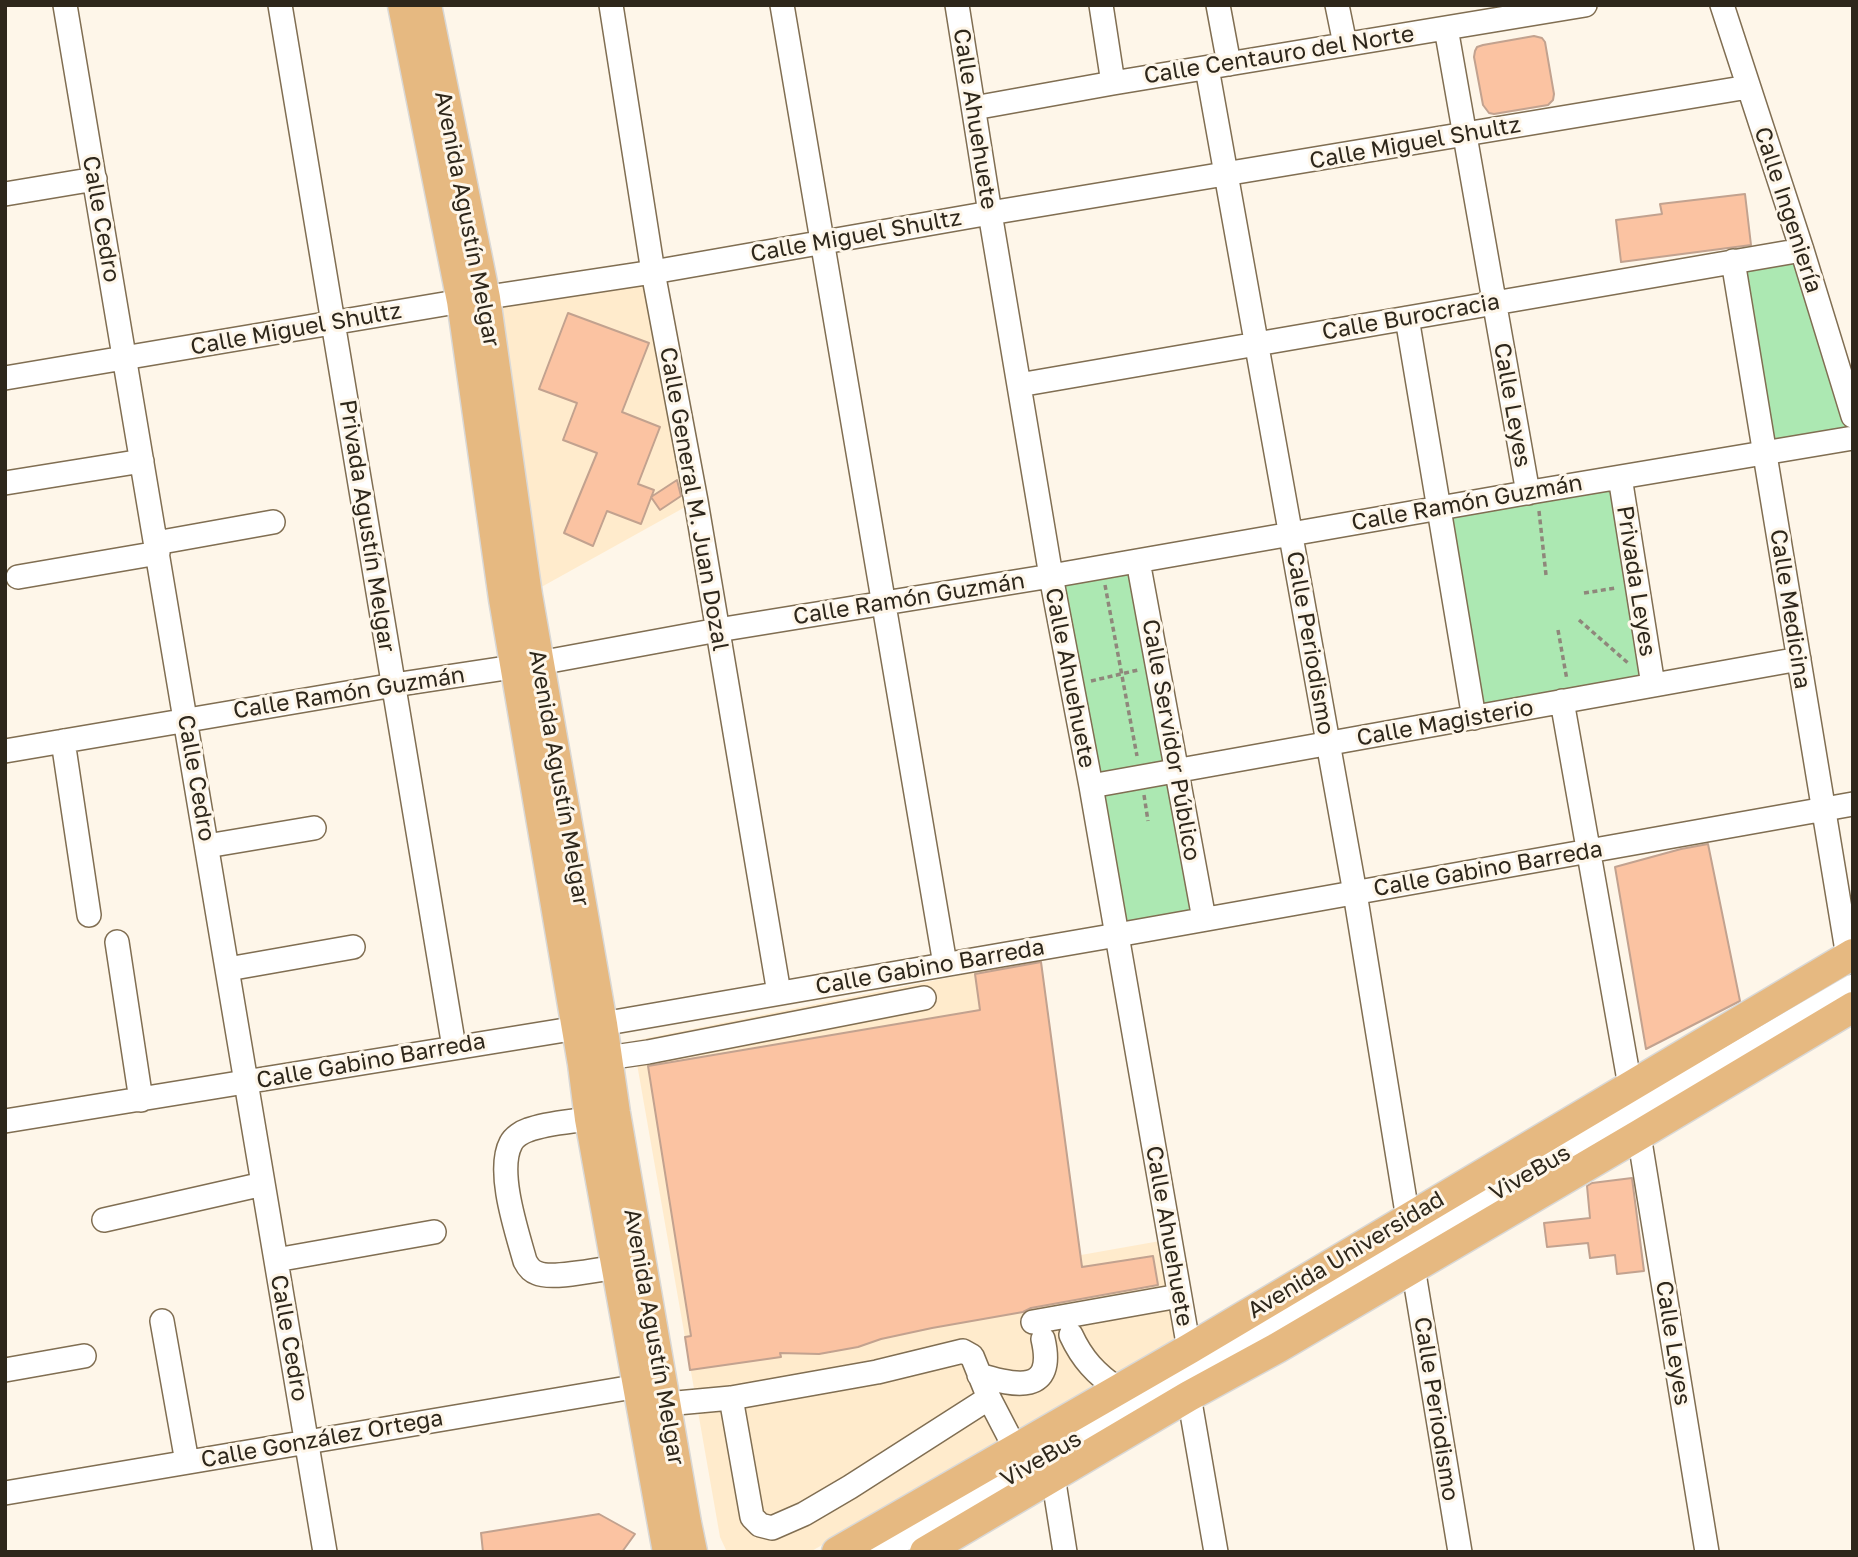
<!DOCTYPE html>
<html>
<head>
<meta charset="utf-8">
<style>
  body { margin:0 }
  #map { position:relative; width:1858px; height:1557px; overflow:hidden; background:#fef6e9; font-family:"Golos Text",sans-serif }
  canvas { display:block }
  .frame { position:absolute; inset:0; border:7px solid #2e271b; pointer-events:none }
</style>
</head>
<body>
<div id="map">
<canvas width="1858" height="1557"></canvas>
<div class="frame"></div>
</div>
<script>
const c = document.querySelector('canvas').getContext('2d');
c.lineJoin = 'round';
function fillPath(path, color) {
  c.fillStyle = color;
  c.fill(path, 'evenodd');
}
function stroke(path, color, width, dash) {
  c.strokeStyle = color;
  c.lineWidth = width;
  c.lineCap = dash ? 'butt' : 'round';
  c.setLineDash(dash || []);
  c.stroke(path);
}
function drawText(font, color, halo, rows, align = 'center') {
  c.font = font + ' "Golos Text",sans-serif';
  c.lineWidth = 6;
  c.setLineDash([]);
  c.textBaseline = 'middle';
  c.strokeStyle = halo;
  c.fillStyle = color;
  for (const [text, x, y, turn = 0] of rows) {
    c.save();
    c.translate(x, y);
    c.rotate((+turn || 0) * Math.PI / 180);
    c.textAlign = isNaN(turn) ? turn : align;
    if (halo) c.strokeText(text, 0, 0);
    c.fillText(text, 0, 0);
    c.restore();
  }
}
fillPath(new Path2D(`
  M 653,272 L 696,501 L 527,595 L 485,298 Z
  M 1041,959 L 1081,1255 L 1160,1241 L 1179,1339 L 810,1552 L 729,1552 L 726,1550 L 720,1537 L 633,1041 Z`), '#ffebcc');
fillPath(new Path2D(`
  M 1802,250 L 1853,416 L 1853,438 L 1764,453 L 1733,261 Z
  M 1620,477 L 1653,685 L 1474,718 L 1439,508 Z
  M 1138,561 L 1204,919 L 1117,935 L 1051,576 Z`), '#ace8b2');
const building = new Path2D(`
  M 1534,36 L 1542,38 L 1545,42 L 1554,94 L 1553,100 L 1548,105 L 1494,114 L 1489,113 L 1483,105 L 1474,57 L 1475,51 L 1477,47 L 1483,45 Z
  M 1745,194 L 1751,245 L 1621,262 L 1616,220 L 1662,214 L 1660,204 Z
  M 568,313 L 649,343 L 622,412 L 660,427 L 638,484 L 654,490 L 641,524 L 607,511 L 593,546 L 564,533 L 597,453 L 563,440 L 577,403 L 539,389 Z
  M 677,480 L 681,496 L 660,510 L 651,497 Z
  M 1708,844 L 1740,1001 L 1646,1049 L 1615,867 L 1681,849 Z
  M 1041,962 L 1082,1267 L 1153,1256 L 1158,1285 L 1031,1308 L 1023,1312 L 932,1328 L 881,1339 L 858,1347 L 819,1354 L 780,1353 L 781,1357 L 690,1370 L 685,1337 L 691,1336 L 648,1066 L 980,1010 L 975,974 Z
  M 1632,1178 L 1644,1271 L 1617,1274 L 1615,1255 L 1590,1258 L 1588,1243 L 1547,1247 L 1544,1223 L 1590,1218 L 1587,1186 L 1592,1183 Z
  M 599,1514 L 635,1534 L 622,1552 L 483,1552 L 481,1533 Z`);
fillPath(building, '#fbc3a2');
stroke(building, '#c2a28f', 2);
const minor = new Path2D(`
  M 65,5 L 325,1552
  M 280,5 L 454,1047
  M 611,5 L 653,272 L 696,501 L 779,993
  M 782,5 L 945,964
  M 957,5 L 990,213 L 1051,576 L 1091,786 L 1189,1349
  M 1101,5 L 1113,83
  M 1218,5 L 1229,64
  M 1337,5 L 1345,44
  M 1722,5 L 1802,250 L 1853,416
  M 1446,28 L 1528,493
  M 1207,68 L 1355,893 L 1408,1219
  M 974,108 L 1113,83 L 1585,5
  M 5,194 L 95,179
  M 1733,261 L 1848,957
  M 1407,318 L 1474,718
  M 5,378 L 462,301 L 653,272 L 990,213 L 1748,87
  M 1019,385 L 1802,250
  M 1620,477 L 1653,685
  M 5,483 L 142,461
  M 156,543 L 273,522
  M 1138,561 L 1204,919
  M 18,577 L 158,553
  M 1562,701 L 1630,1086
  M 63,741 L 89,915
  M 5,751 L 394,685 L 539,663 L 718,630 L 1051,576 L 1537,491 L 1853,438
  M 1091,786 L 1799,659
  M 207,846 L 314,828
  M 117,942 L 141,1100
  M 228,969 L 353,947
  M 607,1058 L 648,1052 L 924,998
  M 603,1116 C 579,1122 552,1121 528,1130 C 522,1132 514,1137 511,1143 C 496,1171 517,1232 525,1261 C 528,1267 531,1271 537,1273 C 552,1280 600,1269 618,1267
  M 5,1121 L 602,1024 L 1117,935 L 1853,804
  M 1639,1135 L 1707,1552
  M 104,1220 L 263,1184
  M 276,1260 L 434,1232
  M 1413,1267 L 1460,1552
  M 162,1321 L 187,1462
  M 1033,1322 L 1179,1296
  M 1071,1335 C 1082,1359 1096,1374 1118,1389
  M 5,1370 L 84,1356
  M 979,1375 C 1015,1386 1056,1395 1043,1339
  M 1189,1396 L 1216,1552
  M 731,1398 L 752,1517 L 760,1525 L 772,1528 L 804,1514 L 850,1487 L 989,1398
  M 666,1404 L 731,1398 L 877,1372 L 963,1351 L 972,1356 L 989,1398 L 1015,1448
  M 1053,1476 L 1065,1552
  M 5,1493 L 639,1386
  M 882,1552 L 1853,986`);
const major = new Path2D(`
  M 403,5 L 462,301 L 504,599 L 583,1064 L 590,1119 L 668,1552
  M 426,5 L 485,298 L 527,595 L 602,1024 L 615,1113 L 686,1523 L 692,1552
  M 837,1552 L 1189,1349 L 1853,954
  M 925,1552 L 1189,1396 L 1277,1348 L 1639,1135 L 1853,1007`);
stroke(minor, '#806e52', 26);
stroke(major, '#d9d8d6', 33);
stroke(new Path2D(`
  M 1539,511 L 1546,575
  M 1105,585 L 1137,756
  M 1584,593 L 1616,588
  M 1579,620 L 1628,663
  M 1558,630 L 1567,680
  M 1091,681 L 1138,670
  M 1144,795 L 1148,821`), '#8f877b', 3.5, [5, 3.5]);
stroke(minor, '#fff', 23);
stroke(major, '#e6b981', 30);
drawText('23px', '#2e271b', '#fef6e9', [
  ["Calle Centauro del Norte",1279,55,-9],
  ["Calle Ahuehuete",975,119,81],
  ["Calle Miguel Shultz",1415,143,-10],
  ["Calle Ingeniería",1788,210,72],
  ["Calle Cedro",101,219,80],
  ["Avenida Agustín Melgar",467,219,79],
  ["Calle Miguel Shultz",856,236,-10],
  ["Calle Burocracia",1411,317,-10],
  ["Calle Miguel Shultz",296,329,-10],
  ["Calle Leyes",1512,405,80],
  ["Calle General M. Juan Dozal",694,499,80],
  ["Calle Ramón Guzmán",1467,503,-10],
  ["Privada Agustín Melgar",367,526,81],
  ["Privada Leyes",1636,581,81],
  ["Calle Ramón Guzmán",909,599,-9],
  ["Calle Medicina",1790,609,81],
  ["Calle Periodismo",1310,643,80],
  ["Calle Ahuehuete",1070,678,79],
  ["Calle Ramón Guzmán",349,693,-9],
  ["Calle Magisterio",1445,723,-10],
  ["Calle Servidor Público",1171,740,80],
  ["Calle Cedro",196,778,80],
  ["Avenida Agustín Melgar",559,778,80],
  ["Calle Gabino Barreda",1488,869,-10],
  ["Calle Gabino Barreda",930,967,-10],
  ["Calle Gabino Barreda",371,1061,-10],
  ["ViveBus",1530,1173,-30],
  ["Calle Ahuehuete",1169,1236,80],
  ["Avenida Universidad",1346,1255,-31],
  ["Avenida Agustín Melgar",654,1337,80],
  ["Calle Cedro",289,1338,80],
  ["Calle Leyes",1673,1343,81],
  ["Calle Periodismo",1436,1409,81],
  ["Calle González Ortega",322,1439,-10],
  ["ViveBus",1041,1459,-30]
]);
</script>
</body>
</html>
